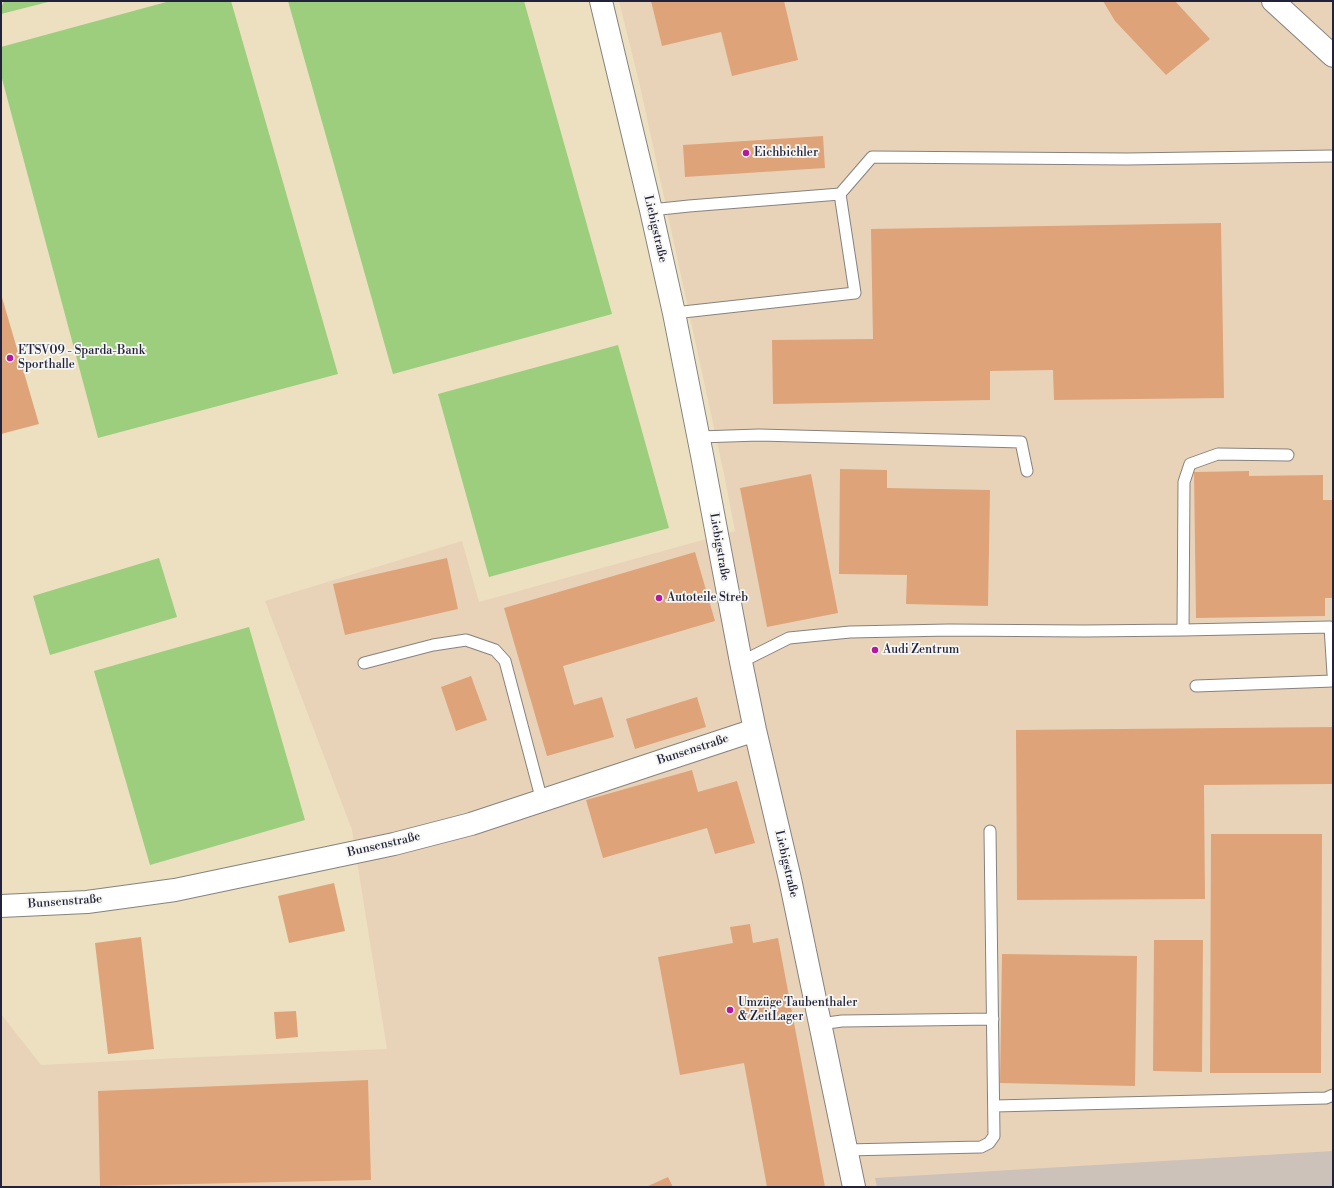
<!DOCTYPE html>
<html>
<head>
<meta charset="utf-8">
<style>
  body { margin:0 }
  #map { position:relative; width:1334px; height:1188px; overflow:hidden; background:#ece0c0; font-family:"Libre Bodoni",serif }
  canvas { display:block }
  .frame { position:absolute; inset:0; border:2px solid #22223b; pointer-events:none }
</style>
</head>
<body>
<div id="map">
<canvas width="1334" height="1188"></canvas>
<div class="frame"></div>
</div>
<script>
const c = document.querySelector('canvas').getContext('2d');
c.lineJoin = 'round';
function fillPath(path, color) {
  c.fillStyle = color;
  c.fill(path, 'evenodd');
}
function stroke(path, color, width, dash) {
  c.strokeStyle = color;
  c.lineWidth = width;
  c.lineCap = dash ? 'butt' : 'round';
  c.setLineDash(dash || []);
  c.stroke(path);
}
function drawText(font, color, halo, rows, align = 'center') {
  c.font = font + ' "Libre Bodoni",serif';
  c.lineWidth = 3.5;
  c.setLineDash([]);
  c.textBaseline = 'middle';
  c.strokeStyle = halo;
  c.fillStyle = color;
  for (const [text, x, y, turn = 0] of rows) {
    c.save();
    c.translate(x, y);
    c.rotate((+turn || 0) * Math.PI / 180);
    c.textAlign = isNaN(turn) ? turn : align;
    if (halo) c.strokeText(text, 0, 0);
    c.fillText(text, 0, 0);
    c.restore();
  }
}
fillPath(new Path2D(`
  M 619,1 L 1333,1 L 1333,1187 L 1,1187 L 1,1014 L 41,1065 L 178,1058 L 387,1049 L 352,830 L 265,601 L 462,541 L 479,602 L 735,531 L 724,474 L 640,86 Z`), '#e9d3b8');
fillPath(new Path2D(`
  M 1333,1151 L 1333,1187 L 877,1187 L 875,1178 Z`), '#ccc2b9');
fillPath(new Path2D(`
  M 4,1 L 52,1 L 1,14 L 1,8 Z
  M 170,1 L 231,1 L 338,374 L 98,438 L 1,75 L 1,47 Z
  M 288,1 L 524,1 L 612,314 L 393,374 Z
  M 618,345 L 669,528 L 489,577 L 438,394 Z
  M 159,558 L 177,617 L 50,655 L 33,596 Z
  M 249,627 L 305,820 L 150,865 L 94,671 Z`), '#9cce7e');
fillPath(new Path2D(`
  M 651,1 L 784,1 L 798,60 L 732,76 L 721,32 L 662,46 Z
  M 1103,1 L 1175,1 L 1210,39 L 1166,75 L 1115,21 Z
  M 823,136 L 825,168 L 685,177 L 683,145 Z
  M 1221,223 L 1224,398 L 1054,400 L 1053,370 L 990,371 L 990,400 L 773,404 L 772,340 L 873,339 L 871,229 Z
  M 1,294 L 39,424 L 1,434 Z
  M 840,469 L 887,470 L 887,488 L 990,490 L 988,606 L 906,604 L 907,575 L 839,574 Z
  M 1249,471 L 1249,476 L 1323,475 L 1323,500 L 1333,500 L 1333,598 L 1325,598 L 1325,616 L 1196,618 L 1194,472 Z
  M 811,474 L 838,613 L 767,627 L 740,488 Z
  M 695,552 L 715,621 L 563,666 L 574,705 L 602,697 L 614,737 L 547,756 L 504,608 Z
  M 447,558 L 458,609 L 345,635 L 333,584 Z
  M 471,676 L 487,720 L 456,731 L 441,687 Z
  M 697,697 L 706,727 L 635,749 L 626,719 Z
  M 1333,727 L 1333,784 L 1204,785 L 1205,899 L 1017,900 L 1016,730 Z
  M 692,770 L 698,792 L 737,781 L 755,843 L 715,854 L 707,828 L 603,858 L 586,800 Z
  M 1211,834 L 1322,834 L 1321,1073 L 1210,1073 Z
  M 334,883 L 345,931 L 289,943 L 278,896 Z
  M 750,924 L 753,943 L 778,938 L 825,1187 L 767,1187 L 744,1063 L 680,1075 L 658,957 L 733,943 L 730,927 Z
  M 141,937 L 154,1049 L 108,1054 L 95,943 Z
  M 1154,940 L 1203,940 L 1202,1072 L 1153,1071 Z
  M 1002,954 L 1137,956 L 1135,1086 L 1000,1083 Z
  M 296,1011 L 298,1037 L 276,1039 L 274,1012 Z
  M 368,1080 L 371,1180 L 100,1186 L 98,1091 Z
  M 668,1177 L 673,1187 L 646,1187 Z`), '#dfa379');
const service = new Path2D(`
  M 651,210 L 689,206 L 840,194 L 872,157 L 1127,159 L 1333,156
  M 674,313 L 855,293 L 840,194
  M 699,437 L 759,435 L 1021,442 L 1027,471
  M 1183,630 L 1330,627 L 1333,674
  M 741,662 L 789,638 L 850,632 L 949,630 L 1084,631 L 1183,630 L 1184,482 L 1190,464 L 1218,454 L 1288,455
  M 364,663 L 433,645 L 466,640 L 495,650 L 505,661 L 542,801
  M 1196,686 L 1333,681
  M 820,1024 L 842,1021 L 993,1019
  M 994,1106 L 1326,1098 L 1333,1095
  M 846,1150 L 981,1147 L 989,1143 L 994,1136 L 990,831`);
const minor = new Path2D(`
  M 601,1 L 651,210 L 674,313 L 702,455 L 741,662 L 755,730 L 790,879 L 854,1187
  M 1273,1 L 1333,56
  M 1,906 L 87,902 L 175,890 L 394,844 L 471,824 L 755,730`);
stroke(service, '#87817e', 13);
stroke(minor, '#87817e', 24);
stroke(service, '#fff', 11);
stroke(minor, '#fff', 22);
for (const [x, y, r, color] of [
  [746,153,4,"#b5179e"],
  [10,358,4,"#b5179e"],
  [659,598,4,"#b5179e"],
  [875,650,4,"#b5179e"],
  [730,1010,4,"#b5179e"]
]) {
  const dot = new Path2D();
  dot.arc(x, y, r, 0, 2 * Math.PI);
  c.fillStyle = color;
  c.fill(dot);
  stroke(dot, '#f6f6f2', 1.5);
}
drawText('12px', '#22223b', '#f6f6f2', [
  ["Eichbichler",754,153],
  ["ETSV09 - Sparda-Bank",18,351],
  ["Sporthalle",18,365],
  ["Autoteile Streb",667,598],
  ["Audi Zentrum",883,650],
  ["Umzüge Taubenthaler",738,1003],
  ["& ZeitLager",738,1017]
], 'left');
drawText('12px', '#22223b', '#f6f6f2', [
  ["Liebigstraße",655,229,77],
  ["Liebigstraße",719,547,80],
  ["Bunsenstraße",693,750,-18],
  ["Bunsenstraße",384,845,-13],
  ["Liebigstraße",786,864,77],
  ["Bunsenstraße",65,902,-4]
]);
</script>
</body>
</html>
